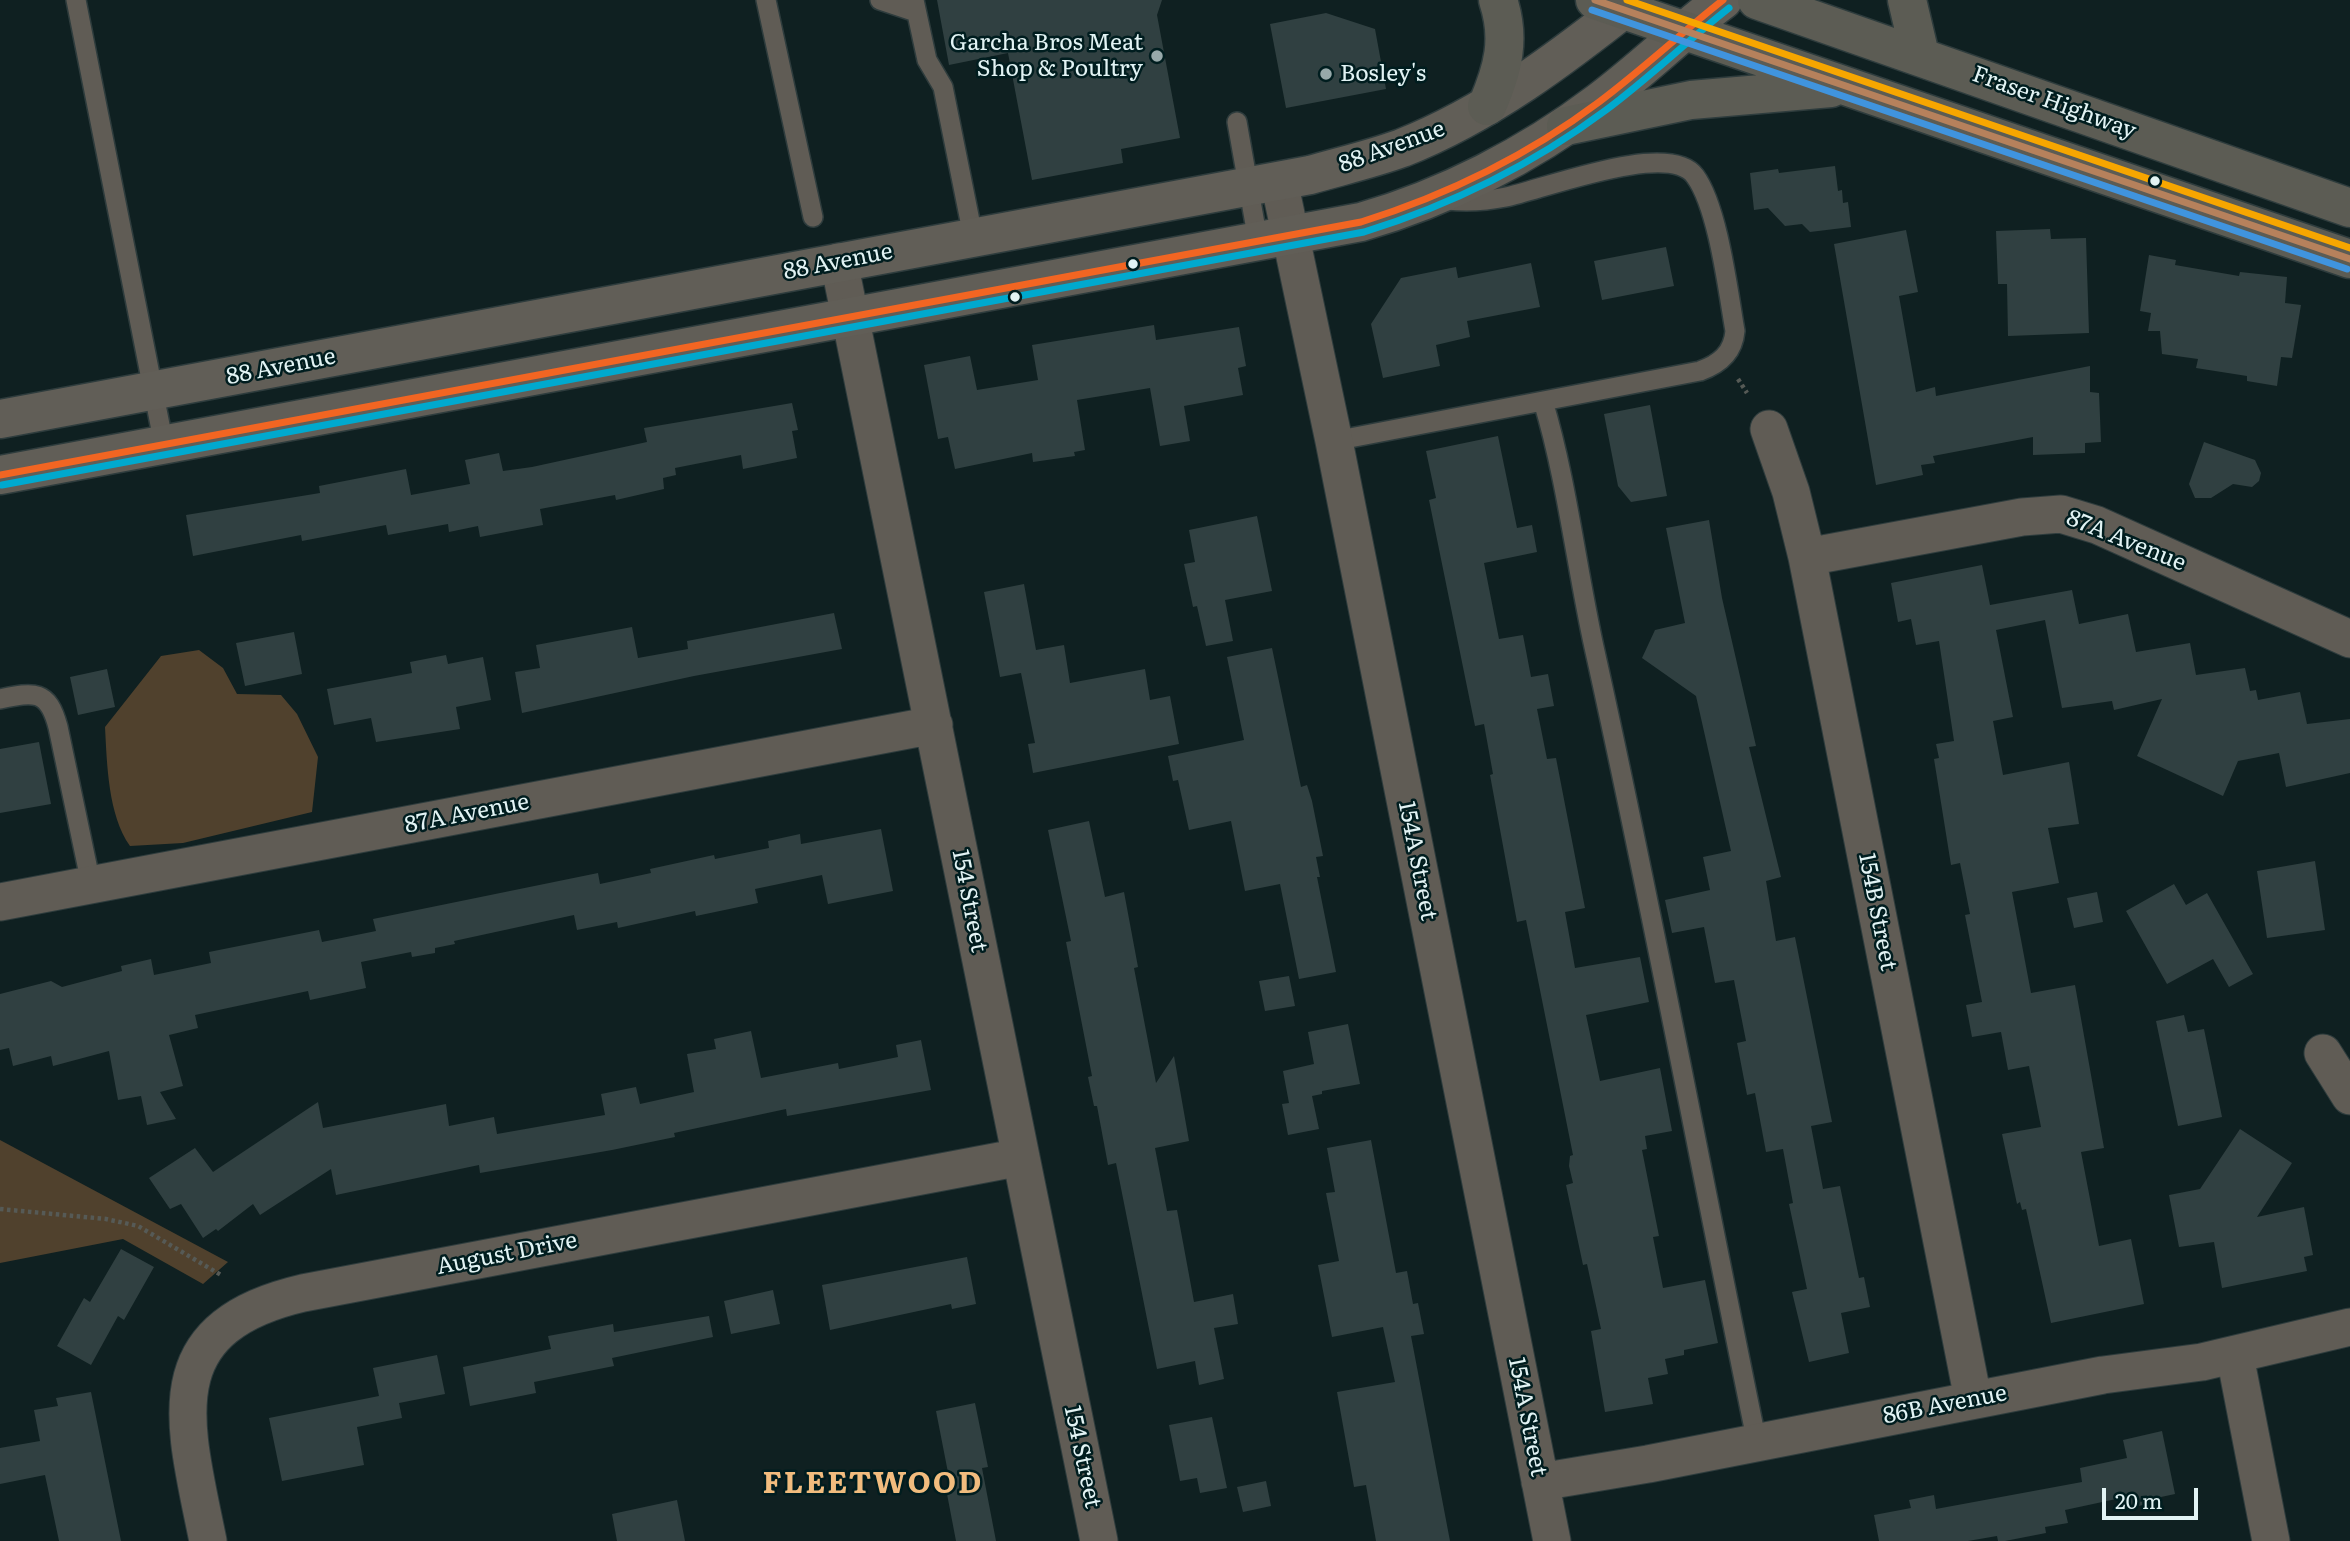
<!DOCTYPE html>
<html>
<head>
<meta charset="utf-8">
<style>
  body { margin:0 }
  #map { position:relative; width:2350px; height:1541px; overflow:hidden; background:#0f2021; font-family:Literata,serif }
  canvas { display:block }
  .scale { position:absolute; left:2102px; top:1488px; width:96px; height:32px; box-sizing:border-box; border:4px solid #e2f3f4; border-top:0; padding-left:9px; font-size:21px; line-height:24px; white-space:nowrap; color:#e2f3f4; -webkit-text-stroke:5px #001d1f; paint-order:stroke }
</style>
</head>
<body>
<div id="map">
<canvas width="2350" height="1541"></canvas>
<div class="scale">20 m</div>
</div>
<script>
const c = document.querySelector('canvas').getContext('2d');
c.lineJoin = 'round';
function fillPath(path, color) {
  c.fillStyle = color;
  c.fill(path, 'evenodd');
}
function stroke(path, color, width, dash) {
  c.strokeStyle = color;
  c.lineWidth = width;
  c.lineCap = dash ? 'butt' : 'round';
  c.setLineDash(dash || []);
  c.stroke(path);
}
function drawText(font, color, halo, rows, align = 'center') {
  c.font = font + ' Literata,serif';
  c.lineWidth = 5;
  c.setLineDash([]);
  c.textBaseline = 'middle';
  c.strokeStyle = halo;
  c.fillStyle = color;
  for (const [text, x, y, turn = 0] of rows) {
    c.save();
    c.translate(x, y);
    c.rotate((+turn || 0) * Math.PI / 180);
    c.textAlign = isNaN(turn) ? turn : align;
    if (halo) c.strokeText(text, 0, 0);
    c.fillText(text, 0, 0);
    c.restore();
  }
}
fillPath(new Path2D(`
  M 199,650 L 223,668 L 237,694 L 281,695 L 297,714 L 318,757 L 312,812 L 183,843 L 130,846 C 108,815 107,764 105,727 L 161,656 Z
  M 0,1140 L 228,1262 L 203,1284 L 123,1239 L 0,1263 Z`), '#50412d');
fillPath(new Path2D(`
  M 937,0 L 1162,0 L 1157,15 L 1180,138 L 1121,149 L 1123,163 L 1032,180 L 1008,53 L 949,65 Z
  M 1326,13 L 1375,29 L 1386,89 L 1286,108 L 1270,24 Z
  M 1835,166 L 1838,191 L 1842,190 L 1843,203 L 1848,202 L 1851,227 L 1810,232 L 1802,224 L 1785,226 L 1768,208 L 1754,210 L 1750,173 L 1778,169 L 1779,173 Z
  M 2050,229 L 2051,239 L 2086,238 L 2089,333 L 2008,336 L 2007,284 L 1998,284 L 1996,231 Z
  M 1906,230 L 1918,292 L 1899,296 L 1916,392 L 1935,387 L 1936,396 L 2090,366 L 2090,392 L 2099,393 L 2101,442 L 2085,443 L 2085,453 L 2033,455 L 2033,437 L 1933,456 L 1935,463 L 1921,465 L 1923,475 L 1876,485 L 1834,244 Z
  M 1666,247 L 1674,286 L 1602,300 L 1594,261 Z
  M 2149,255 L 2176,260 L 2175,265 L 2239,276 L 2240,272 L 2287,277 L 2285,303 L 2301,305 L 2292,358 L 2281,357 L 2277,386 L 2247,381 L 2247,376 L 2196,368 L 2198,359 L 2162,354 L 2160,331 L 2148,331 L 2151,313 L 2140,311 Z
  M 1531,263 L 1540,307 L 1467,321 L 1470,337 L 1436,345 L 1440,366 L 1383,378 L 1371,324 L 1401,278 L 1456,267 L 1458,278 Z
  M 1154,325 L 1156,340 L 1239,327 L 1246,366 L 1238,368 L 1243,395 L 1184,406 L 1190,441 L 1160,446 L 1150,388 L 1077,400 L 1085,450 L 1074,452 L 1075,456 L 1033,462 L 1032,453 L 955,469 L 948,437 L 938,439 L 924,365 L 970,356 L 977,390 L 1038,380 L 1032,345 Z
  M 792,403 L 798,430 L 792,431 L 797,458 L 743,469 L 741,455 L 675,468 L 676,475 L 663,478 L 664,489 L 616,500 L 615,495 L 540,509 L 543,525 L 480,537 L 478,526 L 449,532 L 448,524 L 388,535 L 386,525 L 302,541 L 301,535 L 193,556 L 186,515 L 320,493 L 319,486 L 406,469 L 411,495 L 470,484 L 465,460 L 499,453 L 503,471 L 532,467 L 647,442 L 644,428 Z
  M 1650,405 L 1667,496 L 1631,502 L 1618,486 L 1604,414 Z
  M 1498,436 L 1517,528 L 1532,525 L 1537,552 L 1484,563 L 1499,639 L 1523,635 L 1531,677 L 1548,674 L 1554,706 L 1537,709 L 1547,759 L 1556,758 L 1585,908 L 1565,912 L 1575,968 L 1640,957 L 1649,1002 L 1586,1015 L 1600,1081 L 1660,1068 L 1672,1131 L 1645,1136 L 1647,1149 L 1642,1150 L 1659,1236 L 1653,1237 L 1663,1288 L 1705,1280 L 1718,1343 L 1684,1350 L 1684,1355 L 1665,1359 L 1668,1374 L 1648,1378 L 1653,1404 L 1605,1412 L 1591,1331 L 1601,1329 L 1587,1264 L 1583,1265 L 1566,1185 L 1573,1183 L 1569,1166 L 1570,1156 L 1573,1155 L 1526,920 L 1517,922 L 1490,775 L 1493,774 L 1484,724 L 1475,726 L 1429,500 L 1436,498 L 1426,451 Z
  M 2204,442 L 2255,460 L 2261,473 L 2259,481 L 2252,487 L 2233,484 L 2211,498 L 2195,498 L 2189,484 Z
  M 1257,516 L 1272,591 L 1225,600 L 1233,641 L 1206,646 L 1197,606 L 1193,607 L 1184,564 L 1195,562 L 1189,530 Z
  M 1709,520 L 1722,598 L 1756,746 L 1749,747 L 1781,877 L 1766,881 L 1776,941 L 1795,937 L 1832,1122 L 1811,1126 L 1823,1189 L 1840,1186 L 1859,1278 L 1864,1277 L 1870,1307 L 1841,1313 L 1849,1353 L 1809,1362 L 1792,1292 L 1807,1289 L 1789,1204 L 1793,1203 L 1783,1149 L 1766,1152 L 1755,1093 L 1747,1095 L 1737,1043 L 1746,1041 L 1734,980 L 1715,983 L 1704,927 L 1672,933 L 1665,900 L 1710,890 L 1703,857 L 1731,851 L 1696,696 L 1642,658 L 1655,630 L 1685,623 L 1666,528 Z
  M 1982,565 L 1990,605 L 2072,590 L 2079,624 L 2128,614 L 2136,652 L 2190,643 L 2196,675 L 2245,668 L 2250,691 L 2256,690 L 2258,700 L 2300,692 L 2307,724 L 2350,719 L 2350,773 L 2286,787 L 2279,753 L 2238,761 L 2223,796 L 2137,756 L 2162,699 L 2114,710 L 2112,701 L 2062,708 L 2045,620 L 1996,630 L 2013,717 L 1993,721 L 2003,775 L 2069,762 L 2079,824 L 2048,828 L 2059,883 L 2012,892 L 2031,993 L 2075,985 L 2104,1148 L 2081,1152 L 2099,1246 L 2131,1239 L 2144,1304 L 2051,1323 L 2026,1209 L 2022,1210 L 2020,1202 L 2017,1204 L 2002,1134 L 2041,1127 L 2029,1066 L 2008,1070 L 2001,1032 L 1972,1037 L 1966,1005 L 1982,1002 L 1965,915 L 1970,914 L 1960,863 L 1951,865 L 1934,759 L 1939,758 L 1936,744 L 1954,741 L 1939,641 L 1916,645 L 1911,619 L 1898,622 L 1891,583 Z
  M 1024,584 L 1036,650 L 1064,645 L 1070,683 L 1145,669 L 1150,700 L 1170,696 L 1179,744 L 1033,773 L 1028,744 L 1035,743 L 1021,673 L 1000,677 L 984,592 Z
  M 834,613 L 842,649 L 694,676 L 522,713 L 515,672 L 540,668 L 536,645 L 632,627 L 638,658 L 688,649 L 687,641 Z
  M 294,632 L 302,674 L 245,686 L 236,643 Z
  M 1272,648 L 1301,787 L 1307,785 L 1312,801 L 1323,856 L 1316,857 L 1320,877 L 1317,877 L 1336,972 L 1299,979 L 1280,884 L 1245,891 L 1231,821 L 1189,830 L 1178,780 L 1173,781 L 1168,756 L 1244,740 L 1227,657 Z
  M 446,655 L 448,664 L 483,657 L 491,700 L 456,707 L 460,729 L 376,742 L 371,718 L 334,725 L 327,689 L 412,673 L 410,662 Z
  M 107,669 L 115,707 L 78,715 L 70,677 Z
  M 39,742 L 51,804 L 0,813 L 0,749 Z
  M 1089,821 L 1105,897 L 1124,892 L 1138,967 L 1134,968 L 1156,1083 L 1174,1056 L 1189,1141 L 1155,1148 L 1167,1211 L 1177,1210 L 1194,1302 L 1233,1294 L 1238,1324 L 1214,1328 L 1224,1379 L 1199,1385 L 1195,1361 L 1157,1369 L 1116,1163 L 1108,1165 L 1097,1106 L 1094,1106 L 1088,1077 L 1092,1076 L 1066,942 L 1071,941 L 1048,830 Z
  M 881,829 L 893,891 L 828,904 L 822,875 L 755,889 L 758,903 L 696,916 L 695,911 L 618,928 L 617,922 L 577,930 L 574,915 L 454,941 L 455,944 L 435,948 L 435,953 L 412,957 L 411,952 L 361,962 L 366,988 L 310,1000 L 308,991 L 195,1015 L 198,1028 L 169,1035 L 183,1086 L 160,1092 L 176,1119 L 147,1125 L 141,1096 L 118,1100 L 109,1051 L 53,1066 L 51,1056 L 13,1066 L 9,1048 L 0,1050 L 0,994 L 51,981 L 62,987 L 122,971 L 121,966 L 151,959 L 154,975 L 211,963 L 209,952 L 319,930 L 322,942 L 376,931 L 373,919 L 598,873 L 600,884 L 651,873 L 650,869 L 714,855 L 715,859 L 769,848 L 768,841 L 800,834 L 801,844 Z
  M 2315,861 L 2325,930 L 2267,938 L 2257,871 Z
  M 2174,884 L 2186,905 L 2207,893 L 2253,974 L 2229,987 L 2213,959 L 2167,984 L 2126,911 Z
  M 2097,892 L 2103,922 L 2074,928 L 2067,898 Z
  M 1289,976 L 1295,1006 L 1265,1011 L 1259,981 Z
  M 2184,1015 L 2188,1032 L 2204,1029 L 2222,1117 L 2178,1126 L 2156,1021 Z
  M 1348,1024 L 1360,1084 L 1322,1091 L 1322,1094 L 1312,1096 L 1319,1129 L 1288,1135 L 1282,1104 L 1289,1103 L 1283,1071 L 1314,1064 L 1308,1032 Z
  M 751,1031 L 761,1078 L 838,1063 L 839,1069 L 898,1057 L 896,1045 L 921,1040 L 931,1090 L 787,1116 L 786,1109 L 674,1133 L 675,1137 L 612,1150 L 480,1173 L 479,1165 L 336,1195 L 331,1169 L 260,1215 L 253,1204 L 218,1231 L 216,1229 L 203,1238 L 181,1204 L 170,1209 L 149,1178 L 195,1148 L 213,1172 L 318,1102 L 323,1128 L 446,1104 L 449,1126 L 494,1117 L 497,1134 L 605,1115 L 601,1094 L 636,1087 L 640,1104 L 694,1092 L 687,1054 L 716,1049 L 714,1039 Z
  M 2240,1129 L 2292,1163 L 2257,1217 L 2304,1207 L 2313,1255 L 2304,1257 L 2307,1271 L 2222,1288 L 2214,1242 L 2179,1247 L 2169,1195 L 2200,1189 Z
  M 1371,1140 L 1396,1273 L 1407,1271 L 1413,1304 L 1418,1303 L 1424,1334 L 1411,1336 L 1450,1541 L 1376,1541 L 1366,1485 L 1354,1487 L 1337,1392 L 1395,1382 L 1383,1327 L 1332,1337 L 1318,1265 L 1339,1261 L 1326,1193 L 1335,1192 L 1327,1148 Z
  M 121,1249 L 154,1267 L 124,1320 L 118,1316 L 91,1365 L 57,1346 L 84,1298 L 90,1302 Z
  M 967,1257 L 976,1304 L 952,1309 L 951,1304 L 830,1330 L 822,1285 Z
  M 773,1290 L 780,1324 L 731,1334 L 724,1301 Z
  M 709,1316 L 713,1337 L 612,1358 L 614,1366 L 534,1382 L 536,1393 L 470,1406 L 463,1367 L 551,1349 L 548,1336 L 613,1324 L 614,1332 Z
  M 437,1355 L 445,1394 L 399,1403 L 402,1418 L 357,1427 L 364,1465 L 282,1481 L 269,1418 L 379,1396 L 373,1368 Z
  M 91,1392 L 121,1541 L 59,1541 L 45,1475 L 0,1484 L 0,1448 L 40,1441 L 34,1410 L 58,1406 L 56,1398 Z
  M 975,1403 L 988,1467 L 982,1468 L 996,1541 L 956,1541 L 947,1494 L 952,1493 L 936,1411 Z
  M 1212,1417 L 1227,1488 L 1200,1493 L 1197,1478 L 1180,1481 L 1169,1425 Z
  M 2162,1431 L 2175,1494 L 2161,1497 L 2162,1501 L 2124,1509 L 2121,1498 L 2065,1510 L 2068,1523 L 2045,1527 L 2046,1533 L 2005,1541 L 1998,1541 L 1997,1536 L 1968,1541 L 1879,1541 L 1874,1515 L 1911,1508 L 1909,1500 L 1934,1495 L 1936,1509 L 2082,1482 L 2080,1468 L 2127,1458 L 2123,1440 Z
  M 1266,1481 L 1271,1506 L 1243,1512 L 1237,1487 Z
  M 677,1500 L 685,1541 L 617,1541 L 612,1514 Z`), '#304041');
const service = new Path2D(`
  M 76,0 L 164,445
  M 766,0 L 813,217
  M 880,0 L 916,12
  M 914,0 L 927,60 L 943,87 L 973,236
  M 1237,122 L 1258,241
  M 1543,401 C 1567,481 1576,565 1594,647 C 1653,911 1702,1177 1757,1443
  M 1334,441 L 1700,371 C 1720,364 1733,353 1735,331 C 1728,291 1718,207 1695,176 C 1669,140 1544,189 1506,197 C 1486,201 1466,202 1447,200
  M 0,699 C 34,692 48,689 58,727 L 91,884`);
const minor = new Path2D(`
  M 1279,181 L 1334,441 L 1552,1541
  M 839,262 L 1099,1541
  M 1769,429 L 1791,492 L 1807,557 L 1973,1399
  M 1807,557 L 2022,517 L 2061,514 L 2097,525 L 2350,639
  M 0,902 L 934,725
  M 2323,1053 L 2350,1096
  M 2235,1356 L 2271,1541
  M 1540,1482 L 1648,1464 L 2103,1375 L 2202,1362 L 2350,1327
  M 208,1541 C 184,1422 153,1328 303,1293 L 1021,1157`);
const secondary = new Path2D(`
  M 0,419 L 1310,175 C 1341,166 1372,159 1402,148 C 1488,114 1563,57 1635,0
  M 0,475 L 1361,222 C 1445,198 1529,155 1599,102 C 1642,70 1680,32 1723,0`);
const primary = new Path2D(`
  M 1595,0 L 2350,259
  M 1757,0 L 2350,208
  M 1907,0 L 1920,55
  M 1487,106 C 1503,69 1511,39 1498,0
  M 1566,126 L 1691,100 L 1831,88`);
stroke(service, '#2e3c3d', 22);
stroke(minor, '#2e3c3d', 39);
stroke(secondary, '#2e3c3d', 41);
stroke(primary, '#2e3c3d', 41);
stroke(new Path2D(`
  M 1738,379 L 1747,393
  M 0,1209 L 106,1219 L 138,1226 L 221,1275`), '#565a56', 4.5, [3.5, 3.5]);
stroke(service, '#605c55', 19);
stroke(minor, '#605c55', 37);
stroke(secondary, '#615e57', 38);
stroke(primary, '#5c5c54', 38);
stroke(new Path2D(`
  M 0,475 L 1361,222 C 1447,195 1527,156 1599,102 C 1642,70 1681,33 1723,0`), '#f26522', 7);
stroke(new Path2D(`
  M 2,485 L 1364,232 C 1451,205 1532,165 1606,110 C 1649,78 1687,41 1729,8`), '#00a9ce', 7);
stroke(new Path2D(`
  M 1595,0 L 2350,259`), '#b6815c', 7);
stroke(new Path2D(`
  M 1592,10 L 2347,269`), '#4094de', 7);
stroke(new Path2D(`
  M 1627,0 L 2350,248`), '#f7a600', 7);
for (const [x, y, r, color] of [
  [1157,56,7,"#98a9aa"],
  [1326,74,7,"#98a9aa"],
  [2155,181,6,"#e2f3f4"],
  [1133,264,6,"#e2f3f4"],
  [1015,297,6,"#e2f3f4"]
]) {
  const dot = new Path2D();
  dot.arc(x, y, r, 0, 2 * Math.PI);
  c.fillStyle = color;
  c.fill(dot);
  stroke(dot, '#001d1f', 2.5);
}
drawText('23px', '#e2f3f4', '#001d1f', [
  ["Garcha Bros Meat",1143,43],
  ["Shop & Poultry",1143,69],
  ["Bosley's",1340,74,"left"]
], 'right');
drawText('23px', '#e2f3f4', '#001d1f', [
  ["Fraser Highway",2054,103,20],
  ["88 Avenue",1392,147,-20],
  ["88 Avenue",838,262,-11],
  ["88 Avenue",281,367,-11],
  ["87A Avenue",2126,541,22],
  ["87A Avenue",467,814,-11],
  ["154A Street",1417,861,79],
  ["154 Street",969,901,79],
  ["154B Street",1877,912,79],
  ["August Drive",507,1254,-11],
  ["86B Avenue",1945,1405,-11],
  ["154A Street",1527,1417,79],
  ["154 Street",1082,1457,78]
]);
c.letterSpacing = '2px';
drawText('bold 30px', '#f1bc7e', '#001d1f', [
  ["FLEETWOOD",873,1484]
]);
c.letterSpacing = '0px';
</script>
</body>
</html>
